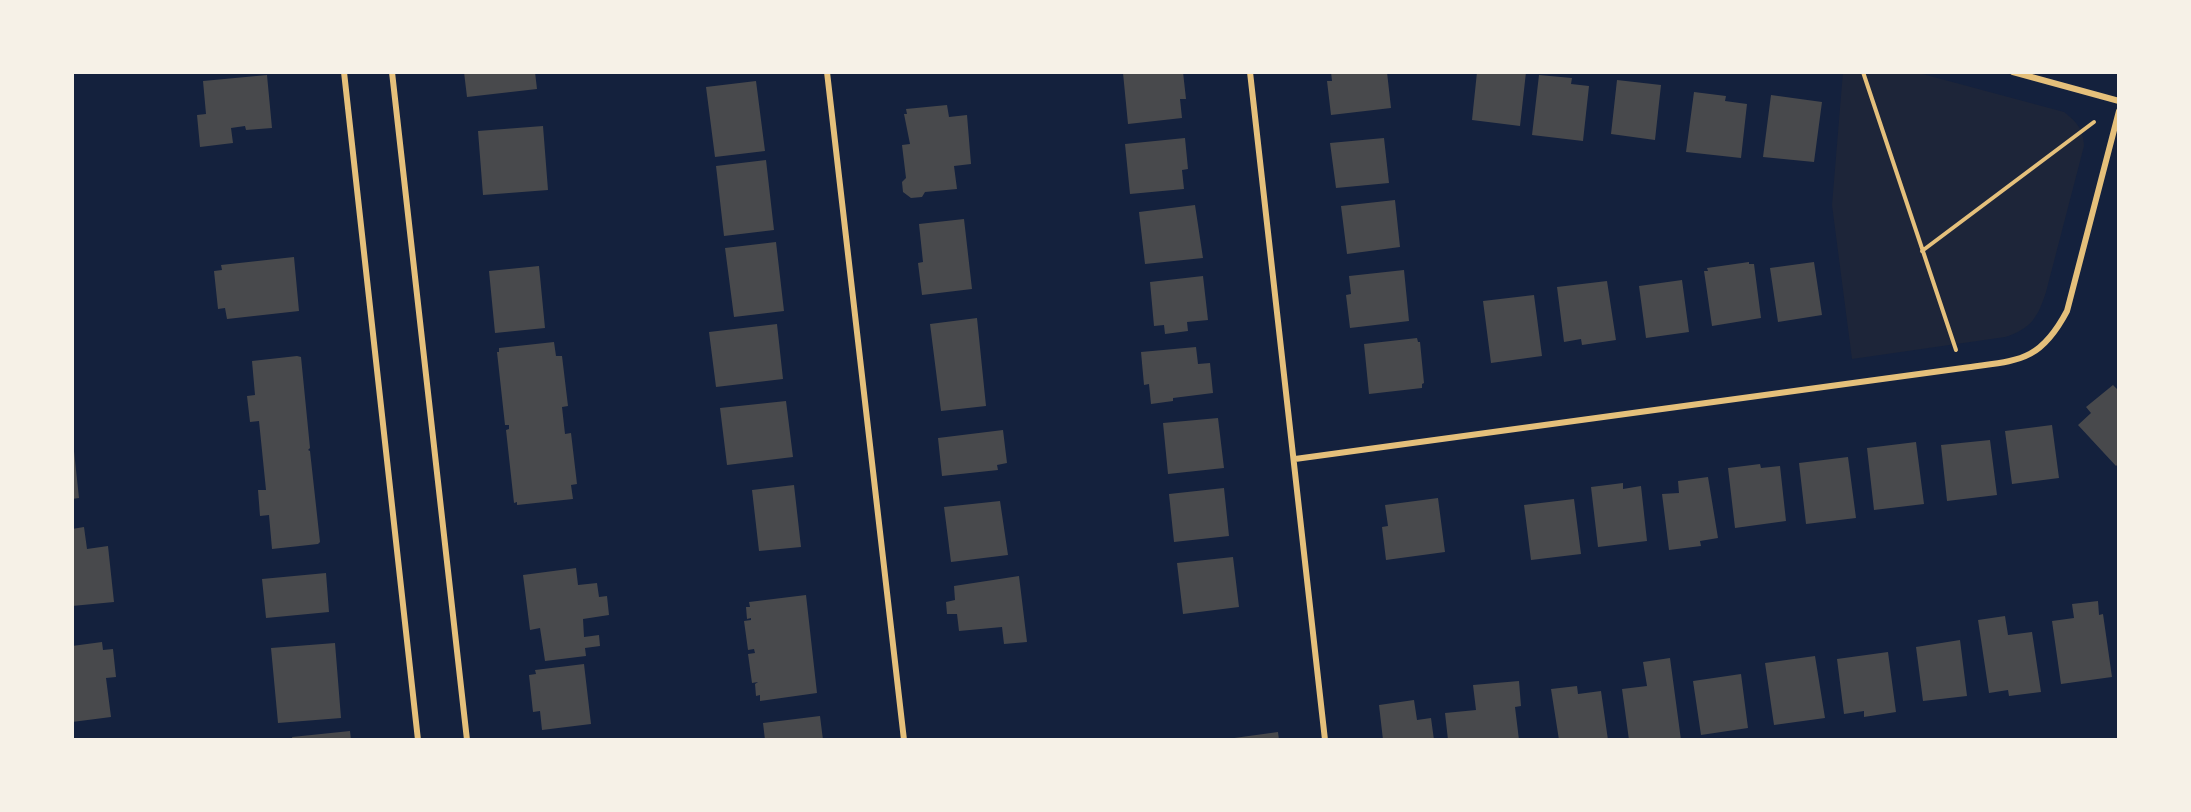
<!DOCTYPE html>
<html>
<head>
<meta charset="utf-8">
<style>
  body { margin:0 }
  #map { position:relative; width:2191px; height:812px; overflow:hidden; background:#14213d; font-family:"IBM Plex Sans",sans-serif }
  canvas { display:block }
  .frame { position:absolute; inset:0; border:74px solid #f6f1e7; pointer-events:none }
</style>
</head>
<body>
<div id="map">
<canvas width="2191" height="812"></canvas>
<div class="frame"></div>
</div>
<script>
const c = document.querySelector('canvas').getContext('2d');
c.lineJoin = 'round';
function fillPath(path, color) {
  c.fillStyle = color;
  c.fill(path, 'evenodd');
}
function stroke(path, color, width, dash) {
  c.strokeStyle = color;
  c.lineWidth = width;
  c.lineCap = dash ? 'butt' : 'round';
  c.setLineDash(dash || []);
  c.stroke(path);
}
fillPath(new Path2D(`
  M 1843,72 L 1915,72 L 2064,112 C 2077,122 2083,129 2084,146 L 2046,292 C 2038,317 2031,329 2005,337 L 1852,359 L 1832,205 Z`), '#1d2539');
fillPath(new Path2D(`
  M 464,72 L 535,72 L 537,89 L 467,97 Z
  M 1133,72 L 1183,72 L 1186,99 L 1180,99 L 1182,118 L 1128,124 L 1123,73 Z
  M 1331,72 L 1387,72 L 1391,108 L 1331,115 L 1327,81 L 1332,81 Z
  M 1477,72 L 1526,72 L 1520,126 L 1472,120 Z
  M 267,75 L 272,128 L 246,130 L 245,126 L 231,128 L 233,143 L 200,147 L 197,115 L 206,114 L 203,81 Z
  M 1539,75 L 1572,78 L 1571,84 L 1589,86 L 1583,141 L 1532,135 Z
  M 1617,80 L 1661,85 L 1655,140 L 1611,134 Z
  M 756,81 L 765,151 L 715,157 L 706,87 Z
  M 1694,92 L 1726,96 L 1725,101 L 1747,104 L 1741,158 L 1686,152 Z
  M 1771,95 L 1822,102 L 1814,162 L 1763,157 Z
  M 947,105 L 949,117 L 967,115 L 971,164 L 954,166 L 957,189 L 925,192 L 922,197 L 911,198 L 903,192 L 902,182 L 906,178 L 902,145 L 910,144 L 904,114 L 907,114 L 906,109 Z
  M 543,126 L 548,190 L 483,195 L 478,131 Z
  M 1185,138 L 1188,169 L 1182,170 L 1184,189 L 1130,194 L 1125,144 Z
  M 1384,138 L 1389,183 L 1336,188 L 1330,143 Z
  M 766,160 L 774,230 L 724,236 L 716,166 Z
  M 1395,200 L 1400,247 L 1347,254 L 1341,206 Z
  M 1195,205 L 1203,258 L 1145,264 L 1139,212 Z
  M 964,219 L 972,289 L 922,295 L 918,263 L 923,262 L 919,224 Z
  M 776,242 L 784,311 L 734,317 L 725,248 Z
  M 294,257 L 299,311 L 227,319 L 225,308 L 218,309 L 214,271 L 222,270 L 221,265 Z
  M 1749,262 L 1749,264 L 1754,264 L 1761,318 L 1712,326 L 1704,271 L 1708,271 L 1707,268 Z
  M 1814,262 L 1822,315 L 1778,322 L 1770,268 Z
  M 539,266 L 545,328 L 495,333 L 489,271 Z
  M 1404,270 L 1409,321 L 1350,328 L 1346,295 L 1351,294 L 1349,276 Z
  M 1203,276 L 1208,320 L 1187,322 L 1188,331 L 1165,334 L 1164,325 L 1154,326 L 1150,282 Z
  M 1682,280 L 1689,332 L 1646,338 L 1639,286 Z
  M 1607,281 L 1616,340 L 1582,345 L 1581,339 L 1564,342 L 1557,287 Z
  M 1534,295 L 1542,356 L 1491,363 L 1483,301 Z
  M 977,318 L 986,406 L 941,411 L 930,324 Z
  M 777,324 L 783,379 L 716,387 L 709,332 Z
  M 1417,338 L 1418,342 L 1420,342 L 1424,383 L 1422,384 L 1422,388 L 1369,394 L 1364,344 Z
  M 554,342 L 556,356 L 562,356 L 568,406 L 562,407 L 565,434 L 571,433 L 577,484 L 571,485 L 573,499 L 517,505 L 517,502 L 514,503 L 506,430 L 509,429 L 509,425 L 505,425 L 497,352 L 499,352 L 499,348 Z
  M 1196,347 L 1198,364 L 1210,363 L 1213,393 L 1173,398 L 1173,401 L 1151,404 L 1149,384 L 1144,385 L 1141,352 Z
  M 297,356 L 301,357 L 310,448 L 308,450 L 310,451 L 320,542 L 318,544 L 272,549 L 269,515 L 260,516 L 258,490 L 266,490 L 259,421 L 250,422 L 247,396 L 255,395 L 252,361 Z
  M 2113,385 L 2119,391 L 2119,463 L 2116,466 L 2078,425 L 2091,413 L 2086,407 Z
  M 786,401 L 793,457 L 727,465 L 720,408 Z
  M 1218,418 L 1224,468 L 1168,474 L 1163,423 Z
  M 2052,425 L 2059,478 L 2012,484 L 2005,431 Z
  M 1003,430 L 1007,463 L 997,465 L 998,470 L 942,476 L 938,438 Z
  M 1990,440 L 1997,495 L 1947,501 L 1941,445 Z
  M 1916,442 L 1924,504 L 1874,510 L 1867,448 Z
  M 72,451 L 74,451 L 79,498 L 72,499 Z
  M 1848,457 L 1856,518 L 1806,524 L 1799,463 Z
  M 1760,464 L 1761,468 L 1780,466 L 1786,521 L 1735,528 L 1728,468 Z
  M 1708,477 L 1718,538 L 1700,541 L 1701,546 L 1669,550 L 1662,494 L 1679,493 L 1678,481 Z
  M 1623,483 L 1623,489 L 1641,486 L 1647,541 L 1598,547 L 1591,487 Z
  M 794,485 L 801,547 L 759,551 L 752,490 Z
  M 1224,488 L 1229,536 L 1174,542 L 1169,494 Z
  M 1438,498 L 1445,552 L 1386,560 L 1382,527 L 1388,526 L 1385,505 Z
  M 1574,499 L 1581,554 L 1531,560 L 1524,505 Z
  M 1000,501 L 1008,555 L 951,562 L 944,507 Z
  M 84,527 L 87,549 L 108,546 L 114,602 L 72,606 L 72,529 Z
  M 1233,557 L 1239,607 L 1183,614 L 1177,563 Z
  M 576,568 L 578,585 L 597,583 L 599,597 L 607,596 L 609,615 L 583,619 L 584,637 L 599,635 L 600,646 L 585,648 L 586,656 L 545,661 L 540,628 L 530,630 L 523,575 Z
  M 326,573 L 329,612 L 266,618 L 262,579 Z
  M 1019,576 L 1027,642 L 1004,644 L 1002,627 L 959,631 L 957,614 L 947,614 L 946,602 L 955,600 L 954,586 Z
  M 806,595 L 817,693 L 760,701 L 760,695 L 756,696 L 755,684 L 758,682 L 752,683 L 748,654 L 755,653 L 754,649 L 748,650 L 744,621 L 751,620 L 751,618 L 747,619 L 746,607 L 750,607 L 749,602 Z
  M 2098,601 L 2099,615 L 2103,614 L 2112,677 L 2061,684 L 2052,621 L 2074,618 L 2072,604 Z
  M 2005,616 L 2008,635 L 2032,632 L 2041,692 L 2009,696 L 2008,690 L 1989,693 L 1978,620 Z
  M 1960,640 L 1967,696 L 1923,701 L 1916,647 Z
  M 102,642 L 103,650 L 113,649 L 116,677 L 106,678 L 111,717 L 72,722 L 72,646 Z
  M 335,643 L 341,718 L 278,723 L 271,648 Z
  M 1888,652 L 1896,712 L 1864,717 L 1864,711 L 1844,714 L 1837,659 Z
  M 1815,656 L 1825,718 L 1774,725 L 1765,663 Z
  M 1670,658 L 1681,740 L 1629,740 L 1622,689 L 1647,686 L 1643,662 Z
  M 584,664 L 591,724 L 542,730 L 540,711 L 533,712 L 529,675 L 536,674 L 535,670 Z
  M 1741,674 L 1748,728 L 1701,735 L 1693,681 Z
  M 1519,681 L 1521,706 L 1515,707 L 1519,740 L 1448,740 L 1445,713 L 1476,710 L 1473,685 Z
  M 1577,686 L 1578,694 L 1601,691 L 1608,740 L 1559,740 L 1551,689 Z
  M 1414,700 L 1417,720 L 1431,718 L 1434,740 L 1383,740 L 1379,705 Z
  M 820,716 L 823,740 L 765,740 L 763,723 Z
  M 350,731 L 351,740 L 293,740 L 292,737 Z
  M 1278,732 L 1279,740 L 1228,740 L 1227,739 Z`), '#48494c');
stroke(new Path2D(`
  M 1863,72 L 1956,350
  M 1922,251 L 2094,122`), '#e5c07b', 4);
stroke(new Path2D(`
  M 344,72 L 418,740
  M 392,72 L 467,740
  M 827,72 L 904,740
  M 1250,72 L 1325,740
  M 2013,72 L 2119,101
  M 1295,459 L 1963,368 C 2017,360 2039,364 2067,311 L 2119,111`), '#e5c07b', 6);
</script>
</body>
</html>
